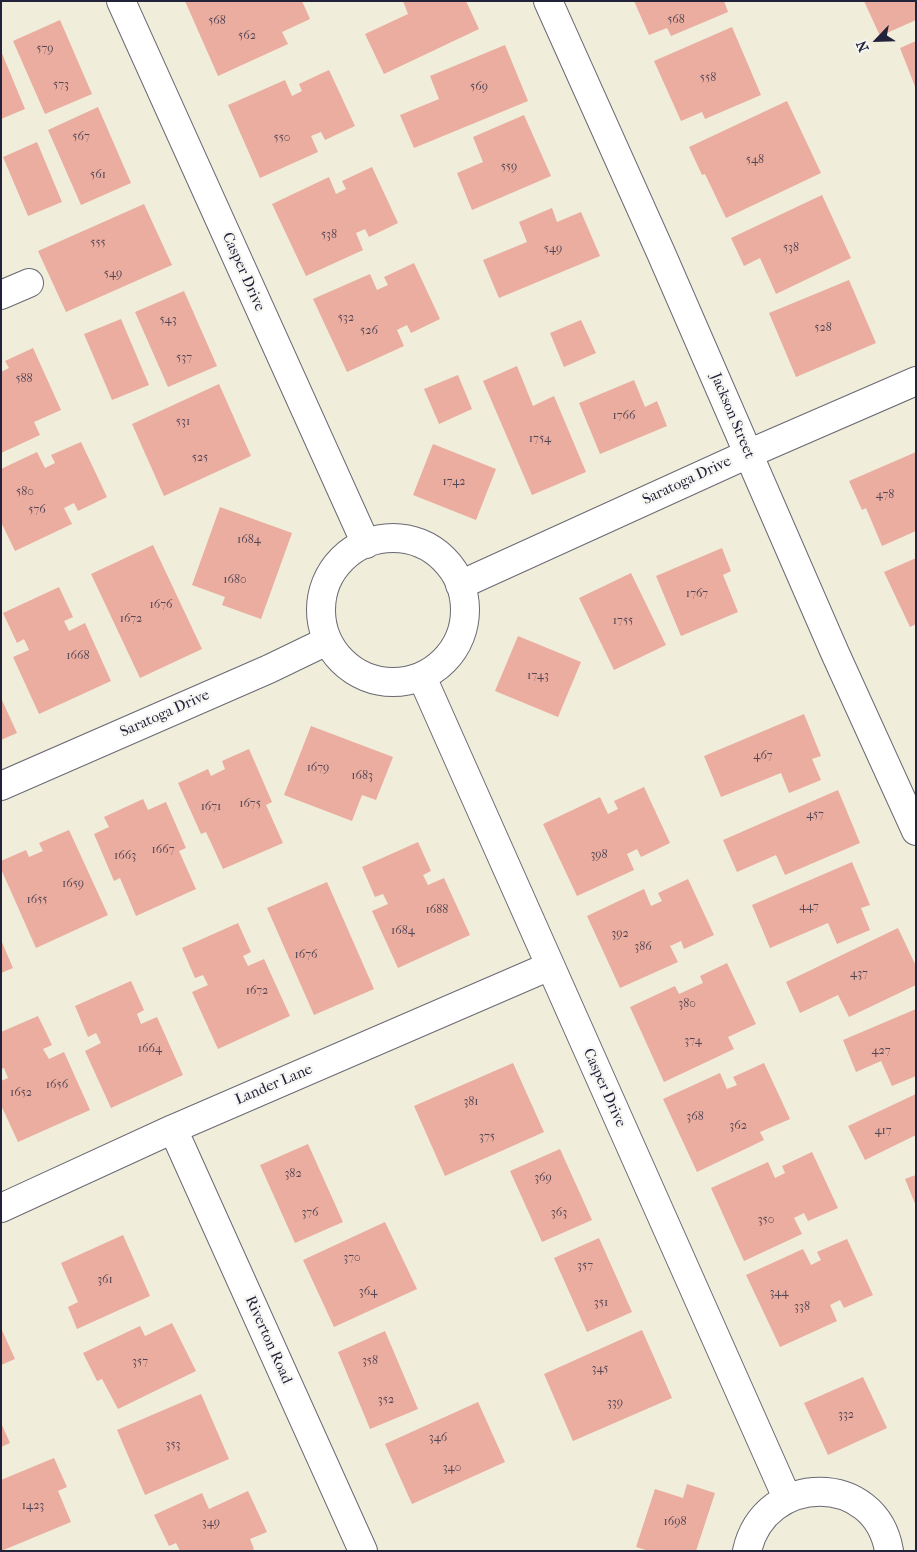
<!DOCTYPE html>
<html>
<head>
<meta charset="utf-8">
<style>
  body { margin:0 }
  #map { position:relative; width:917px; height:1552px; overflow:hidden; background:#f0eddb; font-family:"IM FELL French Canon",serif }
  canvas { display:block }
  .frame { position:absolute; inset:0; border:2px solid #22223b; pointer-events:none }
  .north { position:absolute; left:852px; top:15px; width:50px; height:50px; -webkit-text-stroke:4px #f6f6f2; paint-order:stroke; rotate:246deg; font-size:14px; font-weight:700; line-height:20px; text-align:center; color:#22223b }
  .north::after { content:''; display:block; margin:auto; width:18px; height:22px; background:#22223b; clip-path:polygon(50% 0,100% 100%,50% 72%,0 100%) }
</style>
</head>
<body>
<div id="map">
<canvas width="917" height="1552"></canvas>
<div class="frame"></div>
<div class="north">N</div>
</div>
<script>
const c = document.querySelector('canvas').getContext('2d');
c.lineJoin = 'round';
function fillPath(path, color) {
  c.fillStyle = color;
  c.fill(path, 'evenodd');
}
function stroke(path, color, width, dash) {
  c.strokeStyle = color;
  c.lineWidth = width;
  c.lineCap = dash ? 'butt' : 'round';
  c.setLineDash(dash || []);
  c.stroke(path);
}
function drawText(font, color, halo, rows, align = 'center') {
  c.font = font + ' "IM FELL French Canon",serif';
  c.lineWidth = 4.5;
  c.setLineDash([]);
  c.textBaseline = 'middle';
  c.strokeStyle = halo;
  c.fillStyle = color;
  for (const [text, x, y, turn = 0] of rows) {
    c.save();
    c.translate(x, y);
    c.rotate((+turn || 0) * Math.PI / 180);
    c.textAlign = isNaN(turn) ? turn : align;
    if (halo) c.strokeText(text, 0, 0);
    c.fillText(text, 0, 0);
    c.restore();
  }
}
fillPath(new Path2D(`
  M 185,1 L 302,1 L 310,19 L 282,32 L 288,44 L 218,76 Z
  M 403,1 L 466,1 L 479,29 L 384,74 L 365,34 L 408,14 Z
  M 634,1 L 724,1 L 728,12 L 671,36 L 667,28 L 649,35 Z
  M 864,1 L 916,1 L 916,20 L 880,36 Z
  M 60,20 L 92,94 L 45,114 L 13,41 Z
  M 732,27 L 761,95 L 705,119 L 702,112 L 681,121 L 654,61 Z
  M 916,41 L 916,89 L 900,48 Z
  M 505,45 L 528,101 L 414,148 L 400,115 L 439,99 L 430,76 Z
  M 1,51 L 25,109 L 1,119 Z
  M 329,70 L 355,126 L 325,140 L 321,132 L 311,136 L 318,152 L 260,178 L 228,105 L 285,80 L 292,96 L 302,91 L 299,84 Z
  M 787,101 L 821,173 L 726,218 L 705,174 L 702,175 L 689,147 Z
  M 98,107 L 131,183 L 81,205 L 48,130 Z
  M 524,115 L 551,176 L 472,210 L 457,173 L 483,162 L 473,137 Z
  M 37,142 L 62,202 L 28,216 L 3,157 Z
  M 372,167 L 398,223 L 369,237 L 365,229 L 356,233 L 363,250 L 306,276 L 272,204 L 329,177 L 336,194 L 346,189 L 342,181 Z
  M 822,195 L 851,258 L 776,294 L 760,258 L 744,266 L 731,238 Z
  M 144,204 L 172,265 L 66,312 L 38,251 Z
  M 552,208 L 557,222 L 581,212 L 600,256 L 499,298 L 483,260 L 527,242 L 519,222 Z
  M 414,263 L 440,319 L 411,333 L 407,325 L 397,330 L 404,346 L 347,372 L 313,299 L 370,274 L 377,290 L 388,285 L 384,277 Z
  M 849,280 L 876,343 L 796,377 L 769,313 Z
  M 184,291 L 217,366 L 168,387 L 135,312 Z
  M 121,319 L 149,385 L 112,400 L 84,334 Z
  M 581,320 L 596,353 L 564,367 L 550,333 Z
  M 33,348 L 61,410 L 34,422 L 40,435 L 1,453 L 1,372 L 9,368 L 5,361 Z
  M 517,366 L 533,406 L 554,396 L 586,472 L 532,495 L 483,381 Z
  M 458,375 L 472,409 L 439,424 L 424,389 Z
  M 634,380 L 645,407 L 657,401 L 667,426 L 600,454 L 579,403 Z
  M 219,384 L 251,456 L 164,496 L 132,424 Z
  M 81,442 L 107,497 L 78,511 L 74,503 L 64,508 L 72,524 L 15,551 L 1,522 L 1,469 L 37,452 L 45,468 L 55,463 L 51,455 Z
  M 433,444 L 496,469 L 476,520 L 413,495 Z
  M 916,452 L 916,531 L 882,546 L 866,508 L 862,510 L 849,481 Z
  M 220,507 L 292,533 L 261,619 L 222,605 L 225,597 L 192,585 Z
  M 153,545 L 202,649 L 140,678 L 91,574 Z
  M 722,548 L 731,571 L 723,575 L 738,612 L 681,636 L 656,576 Z
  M 916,558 L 916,624 L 910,627 L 884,572 Z
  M 631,573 L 666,645 L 614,670 L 579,598 Z
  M 59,587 L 73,617 L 64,621 L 69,631 L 85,623 L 111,681 L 39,714 L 13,657 L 29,650 L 24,639 L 17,643 L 3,613 Z
  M 518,636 L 581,662 L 558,717 L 495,691 Z
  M 1,698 L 17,733 L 1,740 Z
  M 804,714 L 821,756 L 812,759 L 821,780 L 789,793 L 781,773 L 721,797 L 704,756 Z
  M 311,726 L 393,757 L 376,800 L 362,795 L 352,821 L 284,795 Z
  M 249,749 L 272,802 L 266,805 L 283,843 L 223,869 L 206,832 L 201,834 L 178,783 L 208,769 L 211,776 L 225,769 L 222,761 Z
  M 644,787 L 670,843 L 641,857 L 637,849 L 627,854 L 634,870 L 577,896 L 543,824 L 600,797 L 608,814 L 618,809 L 614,801 Z
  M 838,790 L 860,843 L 785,875 L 776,855 L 737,872 L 723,840 Z
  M 143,799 L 148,810 L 166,802 L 186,848 L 179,851 L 196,889 L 136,916 L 120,878 L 114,881 L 94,834 L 109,827 L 104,817 Z
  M 69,830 L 108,915 L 36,948 L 1,869 L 1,861 L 26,850 L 29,857 L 43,851 L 39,843 Z
  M 418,842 L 431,871 L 423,875 L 428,885 L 444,878 L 470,935 L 398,968 L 372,911 L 388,904 L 383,894 L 375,897 L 362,867 Z
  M 852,862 L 870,905 L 861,908 L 870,930 L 837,944 L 828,923 L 770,948 L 752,905 Z
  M 688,879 L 714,935 L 684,949 L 681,941 L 670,946 L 678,962 L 620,988 L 587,916 L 644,889 L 651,906 L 662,901 L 658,893 Z
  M 327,882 L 374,989 L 314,1015 L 267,908 Z
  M 238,923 L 251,952 L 243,956 L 248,966 L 264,959 L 290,1016 L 218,1049 L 192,992 L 208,985 L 203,975 L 195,978 L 182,948 Z
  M 898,928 L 916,966 L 916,985 L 849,1017 L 838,995 L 800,1013 L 786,982 Z
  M 1,940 L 13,968 L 1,973 Z
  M 727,963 L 756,1024 L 728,1037 L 734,1049 L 664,1082 L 630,1007 L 675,986 L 679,994 L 703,983 L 700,976 Z
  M 131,981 L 144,1010 L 137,1014 L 141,1024 L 157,1017 L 183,1075 L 111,1108 L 85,1051 L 101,1043 L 96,1033 L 88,1037 L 75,1006 Z
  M 916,1009 L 916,1076 L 892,1086 L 881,1061 L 856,1072 L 843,1040 Z
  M 38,1016 L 52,1045 L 43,1049 L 49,1059 L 64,1052 L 90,1110 L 18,1142 L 1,1105 L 1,1081 L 8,1078 L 4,1068 L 1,1069 L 1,1032 Z
  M 513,1063 L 544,1132 L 445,1176 L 414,1106 Z
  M 764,1063 L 790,1119 L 760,1132 L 764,1140 L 697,1172 L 663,1099 L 720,1073 L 727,1089 L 737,1085 L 733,1077 Z
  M 916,1094 L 916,1135 L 865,1160 L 848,1126 Z
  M 308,1144 L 343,1222 L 295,1243 L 260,1165 Z
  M 560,1149 L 592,1220 L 542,1242 L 510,1171 Z
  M 812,1152 L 838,1208 L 808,1221 L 804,1213 L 794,1218 L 802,1234 L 744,1261 L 711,1188 L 768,1162 L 775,1178 L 785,1173 L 782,1166 Z
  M 916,1175 L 916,1206 L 905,1179 Z
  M 385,1222 L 417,1289 L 334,1327 L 303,1260 Z
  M 123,1235 L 150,1296 L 77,1329 L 68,1307 L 78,1302 L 61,1263 Z
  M 599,1238 L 632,1312 L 587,1332 L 554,1258 Z
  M 847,1239 L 873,1295 L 844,1308 L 840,1300 L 830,1305 L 837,1321 L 780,1347 L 746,1275 L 803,1249 L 811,1265 L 821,1260 L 817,1252 Z
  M 172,1323 L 196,1371 L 118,1409 L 102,1379 L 97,1381 L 83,1353 L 140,1326 L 145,1336 Z
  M 1,1328 L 15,1359 L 1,1365 Z
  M 642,1330 L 672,1398 L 573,1441 L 544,1374 Z
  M 385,1331 L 418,1409 L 370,1429 L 338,1352 Z
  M 863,1377 L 887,1428 L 828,1455 L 804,1403 Z
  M 201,1394 L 229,1459 L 145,1495 L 117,1430 Z
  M 478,1402 L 505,1462 L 412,1504 L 385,1444 Z
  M 1,1423 L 10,1443 L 1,1447 Z
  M 54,1458 L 67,1487 L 58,1491 L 71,1522 L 1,1551 L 1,1480 Z
  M 687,1484 L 715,1493 L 696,1551 L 649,1551 L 636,1547 L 655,1489 L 683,1498 Z
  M 248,1491 L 267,1532 L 250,1539 L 254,1549 L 251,1551 L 180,1551 L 176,1543 L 169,1546 L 154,1515 L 202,1493 L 209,1509 Z`), '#eaad9f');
const minor = new Path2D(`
  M 121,1 L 366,544
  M 548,1 L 661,253 L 835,653 L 916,831
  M 1,295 L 29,283
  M321 610a72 72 0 1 1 144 0a72 72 0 1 1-144 0Z
  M 460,585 L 748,454 L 916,381
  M 422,677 L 787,1498
  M 1,786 L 269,669 L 327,641
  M 173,1129 L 363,1551
  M 1,1208 L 173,1129 L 550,966
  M 747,1551 C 765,1472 876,1472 889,1551`);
stroke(minor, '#6a6973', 30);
stroke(minor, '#fff', 28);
drawText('12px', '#544554', null, [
  ["568",676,20],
  ["568",217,21],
  ["562",247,36],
  ["579",45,49],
  ["558",708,78],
  ["573",61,85],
  ["569",479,87],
  ["567",81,137],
  ["550",282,138],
  ["548",755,160],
  ["559",509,167],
  ["561",98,175],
  ["538",329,235],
  ["555",98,243],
  ["538",791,248],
  ["549",553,249],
  ["549",113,274],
  ["532",346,318],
  ["543",168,320],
  ["528",823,328],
  ["526",369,331],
  ["537",184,358],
  ["588",24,379],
  ["1766",624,416],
  ["531",183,422],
  ["1754",540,439],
  ["525",200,458],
  ["1742",454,482],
  ["580",25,492],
  ["478",885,495],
  ["576",37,510],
  ["1684",249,540],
  ["1680",235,580],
  ["1767",697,594],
  ["1676",161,605],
  ["1672",131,619],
  ["1755",623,621],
  ["1668",78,656],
  ["1743",538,676],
  ["467",763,756],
  ["1679",318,768],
  ["1683",362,776],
  ["1675",250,804],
  ["1671",211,807],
  ["457",815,815],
  ["1667",163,850],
  ["398",599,855],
  ["1663",125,856],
  ["1659",73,884],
  ["1655",37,900],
  ["447",809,907],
  ["1688",437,910],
  ["1684",403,931],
  ["392",620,934],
  ["386",643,947],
  ["1676",306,955],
  ["437",859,974],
  ["1672",257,991],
  ["380",687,1004],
  ["374",693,1041],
  ["1664",150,1049],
  ["427",881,1051],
  ["1656",57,1085],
  ["1652",21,1093],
  ["381",471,1102],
  ["368",695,1117],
  ["362",738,1126],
  ["417",883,1131],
  ["375",487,1137],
  ["382",293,1174],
  ["369",543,1178],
  ["376",310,1213],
  ["363",559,1213],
  ["350",766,1220],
  ["370",352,1258],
  ["357",585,1266],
  ["361",105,1280],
  ["364",368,1292],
  ["344",779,1293],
  ["351",601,1303],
  ["338",802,1307],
  ["358",370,1361],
  ["357",140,1362],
  ["345",600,1369],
  ["352",386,1400],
  ["339",615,1403],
  ["332",846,1415],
  ["346",438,1438],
  ["353",173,1445],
  ["340",452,1468],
  ["1423",33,1506],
  ["1698",675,1522],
  ["349",211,1523]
]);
drawText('15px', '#22223b', '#f6f6f2', [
  ["Casper Drive",243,272,66],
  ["Jackson Street",732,416,67],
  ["Saratoga Drive",687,481,-25],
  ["Saratoga Drive",165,714,-24],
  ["Lander Lane",274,1085,-23],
  ["Casper Drive",604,1088,66],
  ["Riverton Road",268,1340,66]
]);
</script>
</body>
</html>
